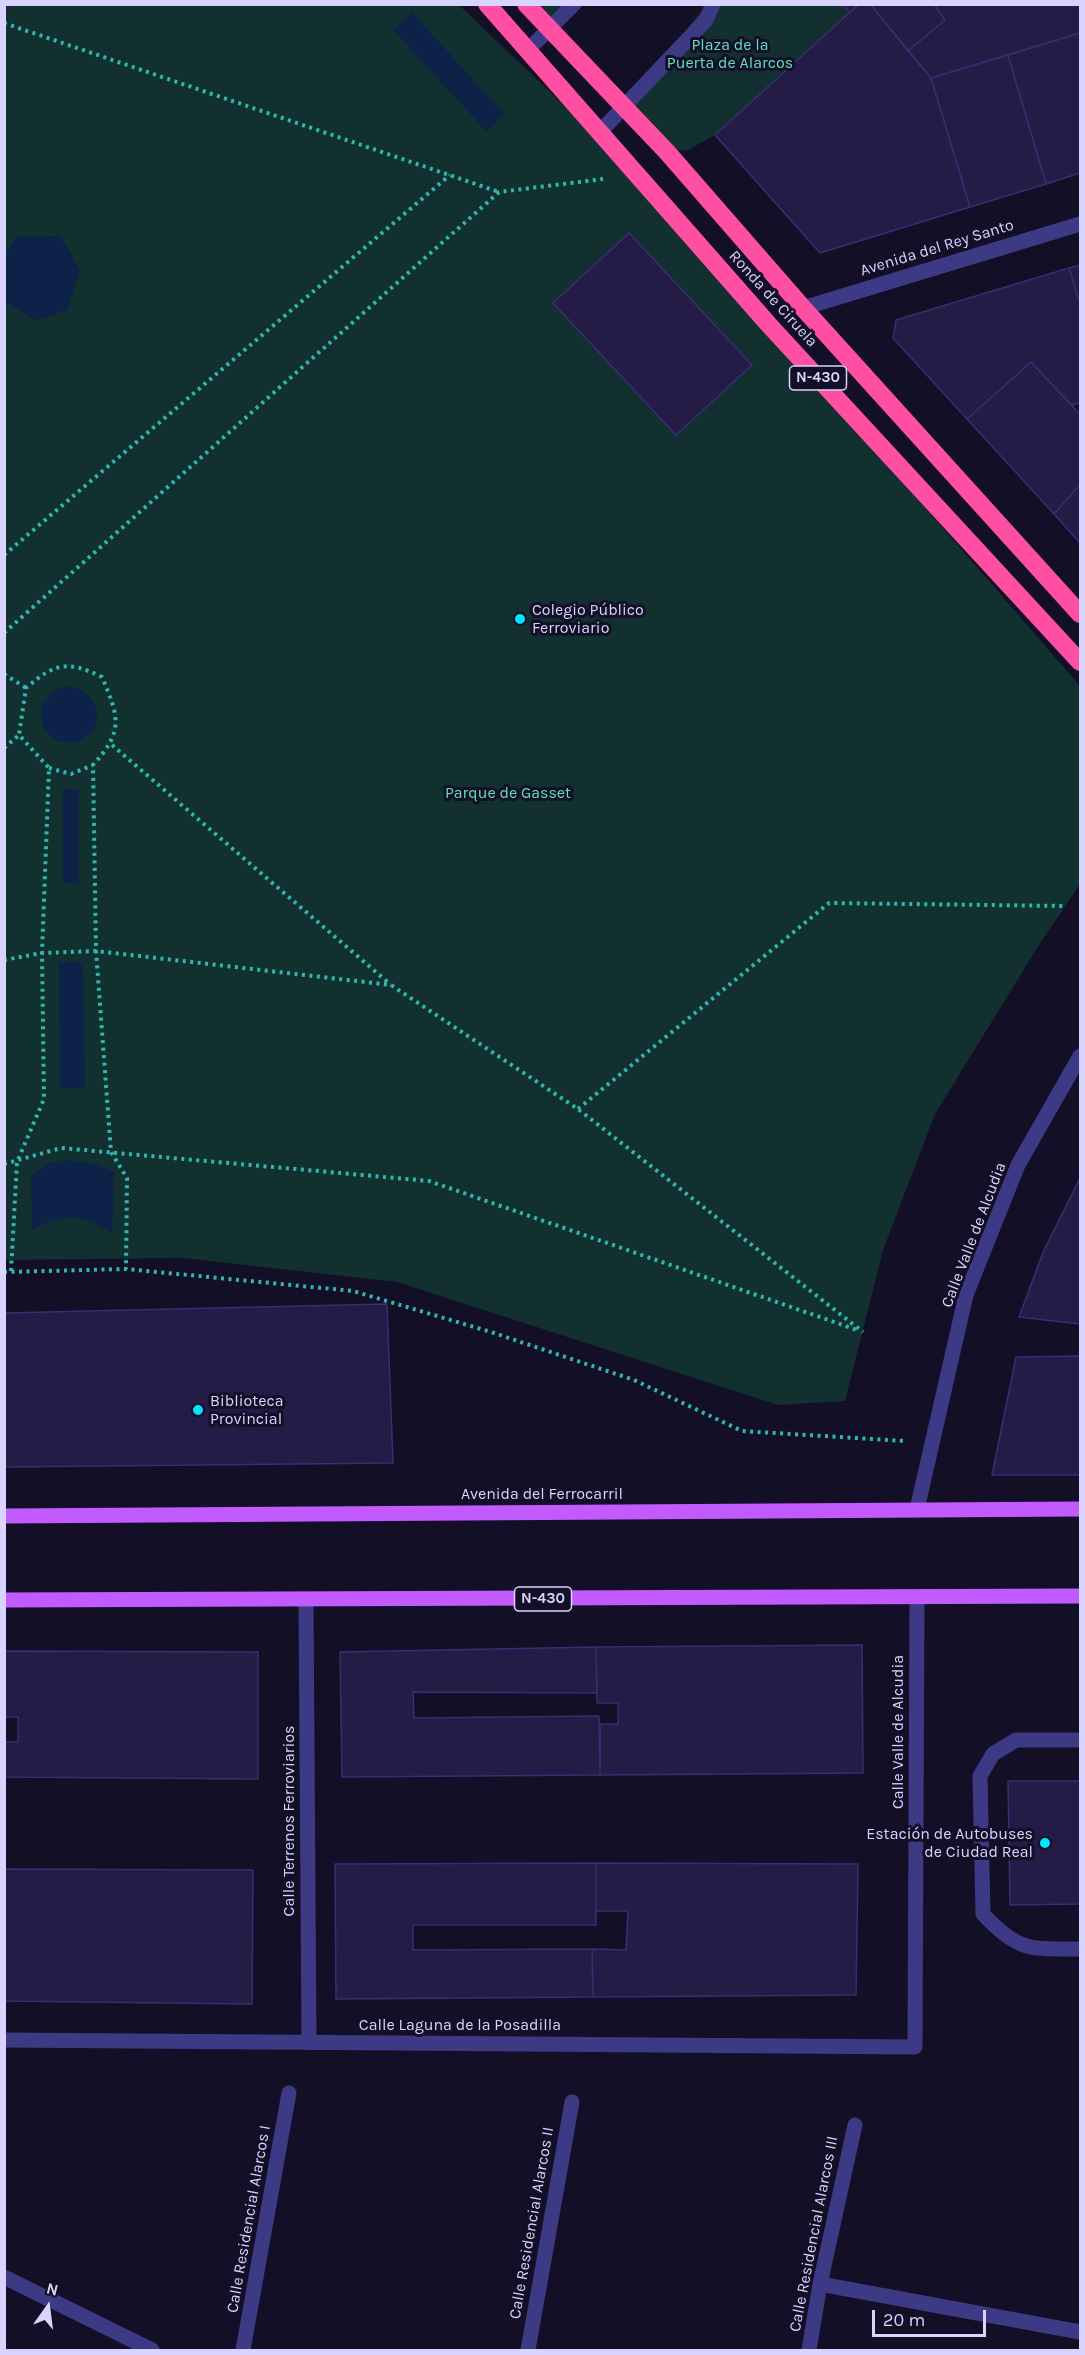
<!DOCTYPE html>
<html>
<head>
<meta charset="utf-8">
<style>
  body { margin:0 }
  #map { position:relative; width:1085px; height:2355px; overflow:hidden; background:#130f26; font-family:Karla,sans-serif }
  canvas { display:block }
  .frame { position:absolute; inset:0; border:6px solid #d9d4ff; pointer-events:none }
  .north { position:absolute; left:18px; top:2277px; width:60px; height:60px; -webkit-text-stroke:4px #130f26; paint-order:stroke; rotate:14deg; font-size:16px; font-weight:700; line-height:24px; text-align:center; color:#d9d4ff }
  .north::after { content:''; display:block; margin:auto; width:21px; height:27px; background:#d9d4ff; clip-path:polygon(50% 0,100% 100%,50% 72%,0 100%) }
  .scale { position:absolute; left:872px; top:2310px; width:114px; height:27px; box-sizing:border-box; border:3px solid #d9d4ff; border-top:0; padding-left:8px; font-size:18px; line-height:21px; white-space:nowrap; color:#d9d4ff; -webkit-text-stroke:4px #130f26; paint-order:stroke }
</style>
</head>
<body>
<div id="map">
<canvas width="1085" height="2355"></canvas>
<div class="frame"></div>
<div class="north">N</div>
<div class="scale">20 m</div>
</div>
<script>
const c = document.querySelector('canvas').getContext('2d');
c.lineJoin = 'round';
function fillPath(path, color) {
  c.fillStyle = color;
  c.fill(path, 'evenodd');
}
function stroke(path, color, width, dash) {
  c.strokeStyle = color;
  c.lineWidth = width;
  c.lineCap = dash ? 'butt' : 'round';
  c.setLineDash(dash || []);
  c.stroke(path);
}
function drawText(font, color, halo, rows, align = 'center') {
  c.font = font + ' Karla,sans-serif';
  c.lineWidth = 6;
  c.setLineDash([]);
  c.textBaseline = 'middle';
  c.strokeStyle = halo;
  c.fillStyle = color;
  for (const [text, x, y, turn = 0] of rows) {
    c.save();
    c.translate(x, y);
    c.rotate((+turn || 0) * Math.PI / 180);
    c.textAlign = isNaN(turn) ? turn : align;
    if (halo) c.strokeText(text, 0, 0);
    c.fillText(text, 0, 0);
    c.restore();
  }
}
fillPath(new Path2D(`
  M 4,5 L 459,5 L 637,175 L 1080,686 L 1080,884 L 1039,945 L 935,1114 L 883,1250 L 845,1401 L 778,1405 L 397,1282 L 183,1258 L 5,1260 Z
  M 526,5 L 581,5 L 549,30 Z
  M 706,5 L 843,5 L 850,13 L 715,135 L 688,150 L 667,152 L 626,107 Z`), '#12302f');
fillPath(new Path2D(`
  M 412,12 L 504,114 L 486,131 L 393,30 Z
  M 61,236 L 80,270 L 68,310 L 36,320 L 5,302 L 5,254 L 17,237 Z
  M41 715a28 28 0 1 1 56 0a28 28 0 1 1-56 0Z
  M 63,789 L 79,790 L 79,883 L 63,883 Z
  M 59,962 L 83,962 L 85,1088 L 60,1088 Z
  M 65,1160 L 96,1164 L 114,1172 L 112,1233 C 77,1214 68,1212 32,1230 L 31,1175 L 48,1164 Z`), '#0c2248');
const building = new Path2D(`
  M 843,4 L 859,4 L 850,13 Z
  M 859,4 L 870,4 L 931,78 L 970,207 L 820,253 L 715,135 Z
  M 870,4 L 934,4 L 945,20 L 908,51 Z
  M 934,4 L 1080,4 L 1080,33 L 931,78 L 908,51 L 945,20 Z
  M 1080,33 L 1080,173 L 1046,184 L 1008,55 Z
  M 1008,55 L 1046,184 L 970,207 L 931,78 Z
  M 629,233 L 752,365 L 676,435 L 553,303 Z
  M 1080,265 L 1080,304 L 1069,268 Z
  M 1069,268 L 1080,304 L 1080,403 L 1071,405 L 1031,362 L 967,419 L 893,338 L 896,320 Z
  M 1031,362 L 1080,414 L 1080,485 L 1054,514 L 967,419 Z
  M 1080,485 L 1080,543 L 1054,514 Z
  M 1080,1178 L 1080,1324 L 1019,1317 L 1044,1250 Z
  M 387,1304 L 393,1463 L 4,1467 L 4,1313 Z
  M 1080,1356 L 1080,1475 L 992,1475 L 1016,1357 Z
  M 862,1645 L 863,1773 L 600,1775 L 600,1724 L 618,1724 L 618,1703 L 597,1703 L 596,1647 Z
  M 596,1647 L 597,1693 L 413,1692 L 414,1718 L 599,1716 L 600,1775 L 342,1777 L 340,1652 Z
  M 4,1651 L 258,1652 L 258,1779 L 4,1777 L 4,1742 L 18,1742 L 18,1717 L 4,1717 Z
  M 1008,1781 L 1080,1781 L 1080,1904 L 1010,1905 Z
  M 596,1863 L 596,1925 L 413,1925 L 413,1950 L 592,1949 L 593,1997 L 336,1999 L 335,1864 Z
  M 596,1863 L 858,1864 L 856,1995 L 593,1997 L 592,1949 L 626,1950 L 628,1911 L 596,1911 Z
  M 4,1869 L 253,1870 L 252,2004 L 4,2001 Z`);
fillPath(building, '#241b47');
stroke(building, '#3b2d73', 1.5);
stroke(new Path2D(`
  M 4,23 L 499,192
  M 4,555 L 450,175
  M 4,633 L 499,192 L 603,179
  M 4,674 L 26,688
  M 112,745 L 391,985
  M 4,748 L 19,735
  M 49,768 L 71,774 L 93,765
  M 4,960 L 42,953 L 96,951 L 391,985 L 578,1109 L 863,1332
  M 578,1109 L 829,903 L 1066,906
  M 4,1164 L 61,1148 L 429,1181 L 860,1331
  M 11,1271 L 17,1162 L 44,1099 L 42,953 L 49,768 L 19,735 L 26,688 C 55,663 67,660 102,677 C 119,717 124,731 93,765 L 96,951 L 111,1152 L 127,1178 L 126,1269
  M 4,1272 L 126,1269 L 353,1291 L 491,1332 L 634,1380 L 742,1431 L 905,1441`), '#2fb8b0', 4, [3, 4.5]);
stroke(new Path2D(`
  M 528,50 L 574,4
  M 600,132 L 706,20 L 713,4
  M 803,308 L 1080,224
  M 917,1509 L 966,1295 L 1018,1165 L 1080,1056
  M 306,1600 L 309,2042
  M 1080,1740 L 1016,1740 L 993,1754 L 980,1776 L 983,1914 C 1018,1952 1031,1949 1080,1949
  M 4,2040 L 915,2047 L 917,1598
  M 4,2277 L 152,2350
  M 820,2284 L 1080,2332
  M 243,2350 L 289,2093
  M 528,2350 L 572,2102
  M 809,2350 L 820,2284 L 855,2125`), '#3d3a85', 15);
stroke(new Path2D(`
  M 4,1516 L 1080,1509
  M 4,1600 L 1080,1596`), '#c25bff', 15);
stroke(new Path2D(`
  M 487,4 L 770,326 L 1080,662
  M 526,4 L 667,152 L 803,308 L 1080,614`), '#ff4fa3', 18);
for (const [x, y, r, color] of [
  [520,619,6,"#00e5ff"],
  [198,1410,6,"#00e5ff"],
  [1045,1843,6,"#00e5ff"]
]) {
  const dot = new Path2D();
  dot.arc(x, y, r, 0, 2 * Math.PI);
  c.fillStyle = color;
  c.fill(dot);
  stroke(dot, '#130f26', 2);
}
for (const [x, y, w] of [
  [818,378,57],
  [543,1599,57]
]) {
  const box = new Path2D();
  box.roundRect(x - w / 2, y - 12, w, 24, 4.5);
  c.fillStyle = '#130f26';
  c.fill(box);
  stroke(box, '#d9d4ff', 1.5);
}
drawText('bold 15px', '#d9d4ff', null, [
  ["N-430",818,378],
  ["N-430",543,1599]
]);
drawText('16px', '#5fe0c0', '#130f26', [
  ["Plaza de la",730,45],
  ["Puerta de Alarcos",730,63],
  ["Parque de Gasset",508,793]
]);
drawText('16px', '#d9d4ff', '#130f26', [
  ["Avenida del Rey Santo",937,248,-17],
  ["Ronda de Ciruela",773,299,48],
  ["Calle Valle de Alcudia",974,1235,-69],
  ["Avenida del Ferrocarril",542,1494],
  ["Calle Valle de Alcudia",898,1732,-90],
  ["Calle Terrenos Ferroviarios",289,1821,-90],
  ["Calle Laguna de la Posadilla",460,2025],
  ["Calle Residencial Alarcos I",249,2219,-80],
  ["Calle Residencial Alarcos II",532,2223,-80],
  ["Calle Residencial Alarcos III",814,2234,-79]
]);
drawText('16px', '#d9d4ff', '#130f26', [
  ["Colegio Público",532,610],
  ["Ferroviario",532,628],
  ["Biblioteca",210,1401],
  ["Provincial",210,1419],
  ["Estación de Autobuses",1033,1834,"right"],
  ["de Ciudad Real",1033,1852,"right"]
], 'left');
</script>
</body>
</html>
